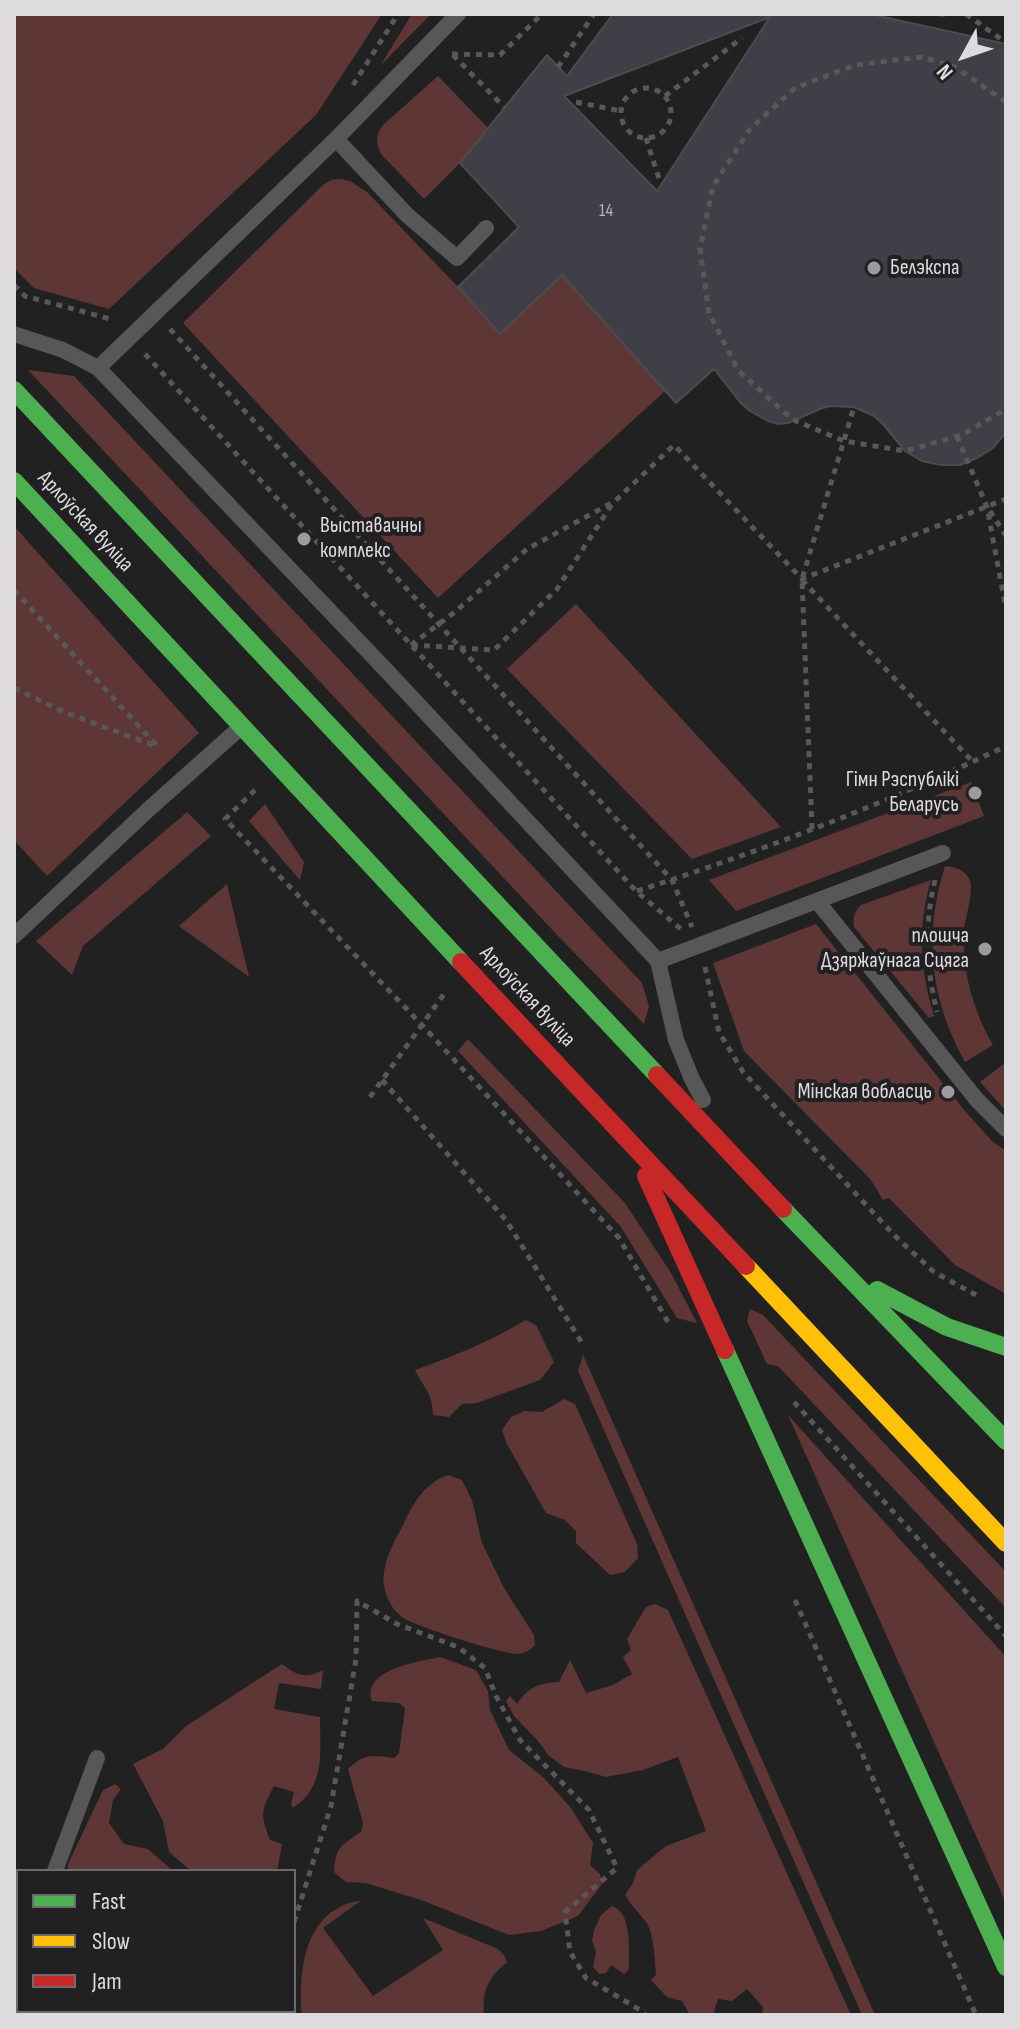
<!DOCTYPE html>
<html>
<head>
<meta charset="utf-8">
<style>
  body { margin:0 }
  #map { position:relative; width:1020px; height:2029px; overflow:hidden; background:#222122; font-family:"Sofia Sans Condensed",sans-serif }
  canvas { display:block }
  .frame { position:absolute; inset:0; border:16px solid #dddbdd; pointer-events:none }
  .legend { position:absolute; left:16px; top:1869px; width:280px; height:144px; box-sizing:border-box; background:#232023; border:2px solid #6d6b6d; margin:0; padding:10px 14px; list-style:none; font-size:24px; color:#dddbdd }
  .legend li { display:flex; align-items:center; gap:16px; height:40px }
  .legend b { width:40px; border:2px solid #6d6b6d }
  .north { position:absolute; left:924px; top:16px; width:80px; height:80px; -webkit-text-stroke:6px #232023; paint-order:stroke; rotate:230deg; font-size:22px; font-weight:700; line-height:32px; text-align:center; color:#dddbdd }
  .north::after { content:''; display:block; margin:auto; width:28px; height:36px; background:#dddbdd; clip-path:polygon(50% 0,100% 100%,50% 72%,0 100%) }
</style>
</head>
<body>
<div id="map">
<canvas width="1020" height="2029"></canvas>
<div class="frame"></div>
<ul class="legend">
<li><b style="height:10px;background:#4caf50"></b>Fast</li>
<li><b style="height:10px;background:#ffc107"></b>Slow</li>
<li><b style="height:10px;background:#c62828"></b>Jam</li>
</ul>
<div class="north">N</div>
</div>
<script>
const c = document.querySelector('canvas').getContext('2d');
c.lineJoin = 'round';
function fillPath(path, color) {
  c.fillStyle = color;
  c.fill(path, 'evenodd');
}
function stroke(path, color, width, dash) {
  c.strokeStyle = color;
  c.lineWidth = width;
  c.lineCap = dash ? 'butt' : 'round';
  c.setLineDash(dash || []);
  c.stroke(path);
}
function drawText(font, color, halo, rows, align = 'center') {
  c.font = font + ' "Sofia Sans Condensed",sans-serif';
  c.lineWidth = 8;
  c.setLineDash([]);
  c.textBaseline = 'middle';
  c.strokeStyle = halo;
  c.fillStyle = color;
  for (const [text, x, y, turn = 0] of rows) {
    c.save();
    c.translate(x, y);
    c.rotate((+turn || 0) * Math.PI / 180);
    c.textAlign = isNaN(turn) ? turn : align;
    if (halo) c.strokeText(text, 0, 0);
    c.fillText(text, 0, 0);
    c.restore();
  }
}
fillPath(new Path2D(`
  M 14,14 L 382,14 L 316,115 L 109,309 L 34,288 L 14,268 Z
  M 412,14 L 431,14 L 380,66 Z
  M 438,76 L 488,128 L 460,163 L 424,199 L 381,154 C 376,142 375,134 384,124 Z
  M 340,179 L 350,181 L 367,192 L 458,287 L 500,333 L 562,275 L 665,391 L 438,598 L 183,323 L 323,185 L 331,180 Z
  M 28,370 L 74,376 L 642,983 L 649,1006 L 644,1024 L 559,937 Z
  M 14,526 L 199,733 L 47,876 L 14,840 Z
  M 576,604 L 781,827 L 692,859 L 507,669 Z
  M 971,782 L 984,816 L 736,911 L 709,880 Z
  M 265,804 L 304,862 L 300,880 L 249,821 Z
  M 187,812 L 211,836 L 83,946 L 72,975 L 36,941 Z
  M 945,866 C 956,867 966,870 970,881 C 974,892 965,918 964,931 C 962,971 973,1010 993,1045 L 965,1062 C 930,999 923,935 945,866 Z
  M 931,880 C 917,929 920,968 934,1016 L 929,1018 L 854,927 C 853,918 854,912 861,905 Z
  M 227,884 L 249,977 L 179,926 Z
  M 816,924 L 965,1111 L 992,1141 L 1006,1151 L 1006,1294 L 955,1265 L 889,1198 L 883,1200 L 871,1180 L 744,1051 L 713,963 Z
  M 468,1039 L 625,1203 L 671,1273 L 697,1323 L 677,1318 L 621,1227 L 458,1051 Z
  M 1005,1063 L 1006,1064 L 1006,1111 L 980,1082 Z
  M 750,1309 L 763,1315 L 1006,1572 L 1006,1608 L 778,1366 L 767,1364 L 747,1321 Z
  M 526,1320 L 536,1325 L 554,1362 L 540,1380 L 477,1403 L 462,1404 L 449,1417 L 433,1415 C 432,1390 425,1391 415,1370 C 454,1356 491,1341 526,1320 Z
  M 583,1355 L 875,2015 L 862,2015 L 578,1371 Z
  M 564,1399 L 575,1404 L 637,1544 L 638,1558 L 625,1572 L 610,1575 L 576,1543 L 576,1531 L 565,1520 L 546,1513 L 507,1444 L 502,1430 L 511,1417 L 525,1411 L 542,1412 Z
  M 788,1415 L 1006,1657 L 1006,1903 Z
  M 448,1475 L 462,1480 L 472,1500 L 482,1543 L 504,1588 L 534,1635 L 535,1645 C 530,1650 525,1653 519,1654 C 506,1655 413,1626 402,1617 C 392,1610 386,1597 384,1586 C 381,1563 394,1543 404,1523 C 414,1502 425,1483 448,1475 Z
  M 655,1604 L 668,1610 L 851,2015 L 762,2015 L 763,2007 L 747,1989 L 732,2001 L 718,1999 L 713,2015 L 690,2015 L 682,2001 L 667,1997 L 651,1980 L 656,1975 C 655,1961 654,1933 646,1922 C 639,1913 631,1905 625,1895 L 633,1883 L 637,1870 L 666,1846 L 706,1831 L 678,1757 L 643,1770 L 606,1777 L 585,1771 L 564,1767 L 548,1755 L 539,1742 L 514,1716 L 506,1701 L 510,1696 L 517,1704 C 528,1687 540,1683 559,1682 L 570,1660 L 586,1693 L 613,1685 L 632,1674 L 623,1657 L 631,1650 L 627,1639 L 646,1607 Z
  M 440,1657 L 476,1670 L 488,1691 L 490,1710 L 509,1750 L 544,1778 L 570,1807 L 593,1843 L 590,1865 L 600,1874 L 602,1884 L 578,1916 L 541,1931 L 509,1935 L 424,1901 L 366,1883 L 346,1882 L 334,1872 C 335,1847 342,1845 361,1832 L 363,1823 L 348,1769 C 364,1753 372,1755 394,1758 L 399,1753 L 405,1708 L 399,1703 L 372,1701 C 362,1669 418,1662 440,1657 Z
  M 282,1664 C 297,1676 306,1679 323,1670 L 321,1689 L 279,1683 L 274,1709 L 320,1717 C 320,1753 326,1786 293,1808 L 291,1804 L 294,1792 L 274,1786 C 261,1811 260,1814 270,1840 L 282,1844 L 277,1871 L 191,1871 L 169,1852 L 163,1821 L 133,1764 L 163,1749 L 186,1726 Z
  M 115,1784 L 121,1789 L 113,1800 L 109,1823 L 124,1844 L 148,1849 L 173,1871 L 68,1871 L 68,1864 L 103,1790 Z
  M 362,1900 L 323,1928 L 373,1996 L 443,1950 L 423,1918 L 498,1949 L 504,1955 L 507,1962 C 488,1978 482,1990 484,2015 L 302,2015 C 299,1977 302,1923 344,1905 C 349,1902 356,1902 362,1900 Z
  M 612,1906 C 633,1913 628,1950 629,1969 L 624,1974 L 611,1965 L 606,1973 L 599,1974 L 593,1967 L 596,1952 L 592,1941 L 594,1930 L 601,1915 Z
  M 102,2011 L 258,2011 L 258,2015 L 105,2015 Z`), '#5e3636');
const building = new Path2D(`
  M 613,14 L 870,14 L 1006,44 L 1006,432 L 993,448 L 977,458 L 960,465 L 941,465 L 922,461 L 905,451 L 883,424 L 874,416 L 854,407 L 832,406 L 822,408 L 788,423 L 778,424 L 768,421 L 750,411 L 740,402 L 714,369 L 676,403 L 562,275 L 500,334 L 458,287 L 519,227 L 460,163 L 547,55 L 567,76 ZM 770,17 L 657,191 L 564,96 Z`);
fillPath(building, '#403e46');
stroke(building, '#4c4b4d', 2);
stroke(new Path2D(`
  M 939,14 L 947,14
  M 966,14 L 1001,39
  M 452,54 L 500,55 L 542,14
  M 453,55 L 504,107
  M 558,67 L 594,14
  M 353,85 L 398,14
  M621 113a25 25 0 1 1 50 0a25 25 0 1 1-50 0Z
  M 665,96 L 742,38
  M 576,102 L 621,111
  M 1006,102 L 955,67 L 922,57 L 855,65 L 795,88 L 750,129 L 713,186 L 700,249 L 709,313 L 738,370 L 786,414 L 796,421 L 844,441 L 905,451 L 962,435 L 1006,409
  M 646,138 L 660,182
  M 14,285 L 25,296 L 114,320
  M 170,329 L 672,880 L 692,927
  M 145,354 L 636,891 L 681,929
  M 957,436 L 987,507 L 1006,609
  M 990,511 L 1006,536
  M 802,580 L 973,762
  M 14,590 L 159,748
  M 411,645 L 456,611 L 527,549 L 615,501 L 674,445 L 802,579 L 1006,499
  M 412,645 L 494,650 L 557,589 L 614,501
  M 14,688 L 64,712 L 158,747
  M 255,790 L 225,819 L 421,1024 L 619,1238 L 668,1322
  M 812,829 L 802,579 L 854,407
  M 935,880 C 924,926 926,967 937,1012
  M 637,891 C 762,851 887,803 1006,746
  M 705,967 L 719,1032 L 743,1072 L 894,1235 L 934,1272 L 976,1295
  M 382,1080 L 506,1220 L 582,1343
  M 370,1097 L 444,994
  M 794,1402 L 1006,1636
  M 795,1600 L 976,2015
  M 294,1922 L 331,1806 L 356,1659 L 357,1601 L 397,1624 L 458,1647 L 485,1668 L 496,1696 L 520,1740 L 589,1810 L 617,1868 L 565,1912 L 570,1952 L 586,1978 L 642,2011 L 645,2015
  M 282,2011 L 282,2015`), '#595859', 5, [6, 6]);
stroke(new Path2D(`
  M 336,139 L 407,215 L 457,258 L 486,228
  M 14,334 L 63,350 L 98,368 L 385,669 L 658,961 L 676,1040 L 692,1079 L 703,1100
  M 98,368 L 336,139 L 458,14
  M 817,901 L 977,1100 L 1006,1129
  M 14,936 L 149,809 L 241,727
  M 658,961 L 943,853
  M 55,1871 L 97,1758
  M 79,2011 L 82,2015`), '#575757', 16);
stroke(new Path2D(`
  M 14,390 L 657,1075
  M 14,481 L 461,962
  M 783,1209 L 1006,1441
  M 877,1290 L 947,1327 L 1006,1347
  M 725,1350 L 1006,1967`), '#4caf50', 18);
stroke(new Path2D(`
  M 746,1266 L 1006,1543`), '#ffc107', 18);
stroke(new Path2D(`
  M 461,962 L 746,1266
  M 657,1075 L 783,1209
  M 646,1176 L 725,1350`), '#c62828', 18);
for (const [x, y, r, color] of [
  [874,268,8,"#9c9a9c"],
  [304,539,8,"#9c9a9c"],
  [975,793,8,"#9c9a9c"],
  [985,949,8,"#9c9a9c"],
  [948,1092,8,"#9c9a9c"]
]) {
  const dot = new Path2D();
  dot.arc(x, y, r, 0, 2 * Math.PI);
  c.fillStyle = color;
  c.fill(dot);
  stroke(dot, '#232023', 3);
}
drawText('18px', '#b6b4b7', null, [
  ["14",606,211]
]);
drawText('22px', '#dddbdd', '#232023', [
  ["Белэкспа",890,268,"left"],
  ["Выставачны",320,526,"left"],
  ["комплекс",320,551,"left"],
  ["Гімн Рэспублікі",959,780],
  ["Беларусь",959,805],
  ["плошча",969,936],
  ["Дзяржаўнага Сцяга",969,961],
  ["Мінская вобласць",932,1092]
], 'right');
drawText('22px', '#dddbdd', '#232023', [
  ["Арлоўская вуліца",85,522,47],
  ["Арлоўская вуліца",527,997,47]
]);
</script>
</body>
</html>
